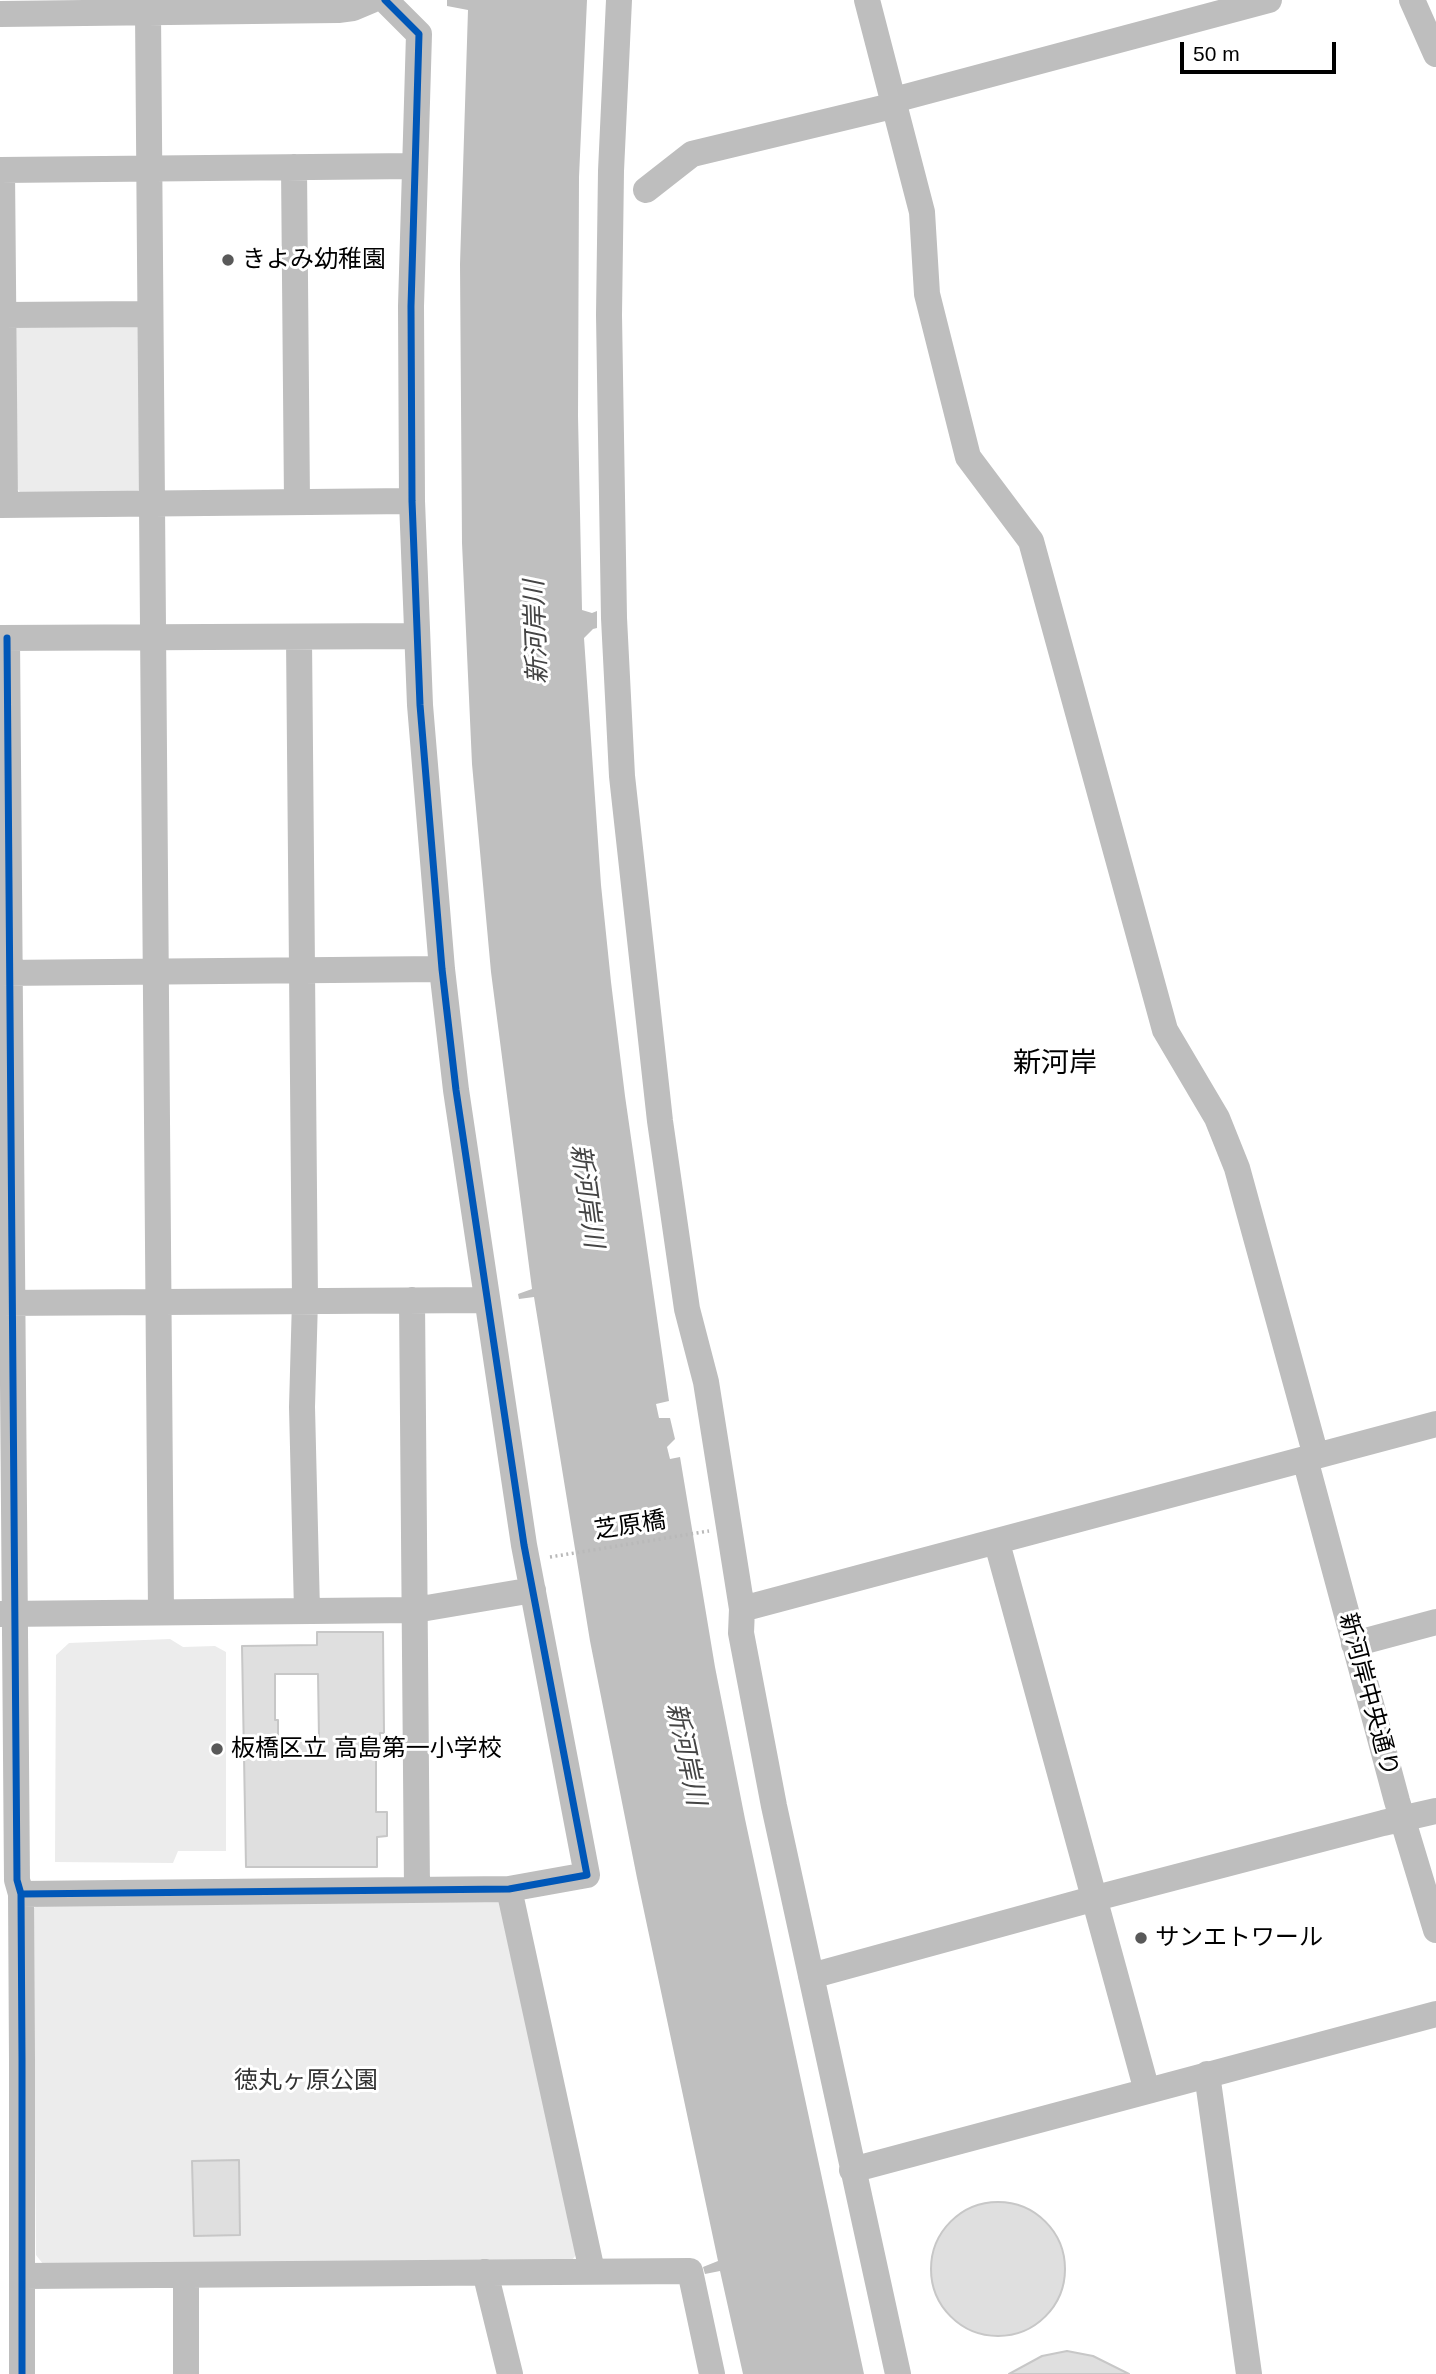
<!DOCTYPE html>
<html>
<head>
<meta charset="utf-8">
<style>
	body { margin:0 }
	#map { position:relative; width:1436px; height:2374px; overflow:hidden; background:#fff; font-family:Arial,sans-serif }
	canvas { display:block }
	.scale { position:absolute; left:1180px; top:42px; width:156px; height:32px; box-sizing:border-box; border:4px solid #000; border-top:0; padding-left:9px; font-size:21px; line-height:24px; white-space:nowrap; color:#000; -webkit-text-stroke:5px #fff; paint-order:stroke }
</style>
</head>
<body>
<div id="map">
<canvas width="1436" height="2374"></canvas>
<div class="scale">50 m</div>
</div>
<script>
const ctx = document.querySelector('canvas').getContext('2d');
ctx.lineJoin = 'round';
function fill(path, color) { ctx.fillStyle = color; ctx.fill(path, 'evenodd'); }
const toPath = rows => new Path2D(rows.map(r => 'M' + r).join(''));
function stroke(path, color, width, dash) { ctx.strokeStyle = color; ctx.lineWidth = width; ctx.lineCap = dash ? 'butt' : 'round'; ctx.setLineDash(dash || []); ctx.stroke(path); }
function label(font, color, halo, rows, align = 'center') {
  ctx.font = font + ' Arial,"Noto Sans JP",sans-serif'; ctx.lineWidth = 6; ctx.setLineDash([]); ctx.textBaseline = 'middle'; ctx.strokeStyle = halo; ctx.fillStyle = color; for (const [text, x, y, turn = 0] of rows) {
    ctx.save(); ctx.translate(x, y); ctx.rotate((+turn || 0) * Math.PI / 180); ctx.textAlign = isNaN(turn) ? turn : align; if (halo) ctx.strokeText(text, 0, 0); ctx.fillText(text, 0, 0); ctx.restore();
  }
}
fill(toPath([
	[22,321,133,321,141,328,142,487,134,495,23,495,14,486,13,329],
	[170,1639,183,1647,215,1646,226,1652,226,1851,178,1851,173,1863,55,1862,56,1655,69,1643],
	[497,1898,503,1904,579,2251,572,2260,43,2264,36,2255,33,1909,40,1902]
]), '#ececec');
fill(toPath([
	[447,0,587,0,579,177,578,416,582,610,592,613,597,611,597,628,593,629,584,638,601,885,611,982,625,1096,669,1401,656,1404,659,1418,670,1418,675,1439,667,1447,670,1459,680,1457,715,1667,745,1819,864,2374,743,2374,720,2271,705,2274,703,2267,718,2261,637,1878,590,1641,534,1297,519,1299,518,1294,532,1289,491,972,472,764,462,543,460,264,468,10,447,6]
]), '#bfbfbf');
const building = toPath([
	[317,1632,383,1632,384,1733,380,1733,380,1747,376,1747,376,1812,387,1812,387,1836,377,1837,377,1867,246,1867,242,1646,317,1645,317,1632],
	[275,1674,318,1674,319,1739,278,1740,278,1720,275,1720,275,1674],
	[239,2160,240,2235,194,2236,192,2161,239,2160],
	'931 2269a67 67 0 1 1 134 0a67 67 0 1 1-134 0Z',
	[1067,2351,1093,2356,1129,2374,1009,2374,1042,2356,1067,2351]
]);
fill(building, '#dfdfdf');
stroke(building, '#c7c7c7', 2);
stroke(toPath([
	[550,1557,709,1531]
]), '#b9b9b9', 3.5, [2, 3.5]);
stroke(toPath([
	[619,0,611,171,609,315,614,618,622,776,660,1121,687,1309,706,1382,742,1609,741,1633,774,1806,898,2374],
	[867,0,922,212,927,294,968,457,1031,541,1165,1030,1217,1118,1237,1168,1316,1456],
	[1412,0,1436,54],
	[148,12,161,1612],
	[0,14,338,10,353,8,372,0],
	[894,100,1269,0],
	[294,167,297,502],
	[0,170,415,166],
	[2,170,5,505],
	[646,190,692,154,896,105],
	[4,315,149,314],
	[0,505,412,501],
	[0,638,417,636],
	[7,638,17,1880,21,1894,22,2060,22,2374],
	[299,638,305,1300,302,1407,307,1611],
	[0,973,442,969],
	[412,1300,417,1889],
	[0,1303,487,1300],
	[1305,1459,1397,1801,1436,1930],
	[997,1543,1147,2091],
	[742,1609,1436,1424],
	[1,1614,415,1610,533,1590],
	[1354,1644,1436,1622],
	[509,1889,592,2271],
	[21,1894,509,1889,587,1875,524,1545,456,1090,442,969,420,705,412,501,411,306,419,34,385,0],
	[811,1976,1096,1898,1383,1823,1436,1811],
	[1207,2074,1249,2374],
	[852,2170,1436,2014],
	[485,2272,510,2374],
	[186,2275,186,2374],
	[24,2276,690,2271,712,2374]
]), '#bebebe', 26);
stroke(toPath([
	[7,638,17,1880,21,1894,22,2060,22,2374],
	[21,1894,509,1889,587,1875,524,1545,456,1090,442,969,420,705,412,501,411,306,419,34,385,0]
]), '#0057b8', 7);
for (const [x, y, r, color] of [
	[228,260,7,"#595959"],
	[217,1749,7,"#595959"],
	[1141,1938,7,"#595959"]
]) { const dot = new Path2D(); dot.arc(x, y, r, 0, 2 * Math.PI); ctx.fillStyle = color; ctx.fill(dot); stroke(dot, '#fff', 2.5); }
label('24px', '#000', '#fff', [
	["きよみ幼稚園",242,260],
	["板橋区立 高島第一小学校",231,1749],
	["サンエトワール",1155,1938]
], 'left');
label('24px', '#000', '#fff', [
	["芝原橋",630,1526,-9],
	["新河岸中央通り",1368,1695,75]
]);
label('24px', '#333', '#fff', [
	["徳丸ヶ原公園",306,2081]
]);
label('italic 26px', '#444', '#fff', [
	["新河岸川",537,632,-92],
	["新河岸川",586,1196,82],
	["新河岸川",685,1754,78]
]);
label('28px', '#000', '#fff', [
	["新河岸",1055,1064]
]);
</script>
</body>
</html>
